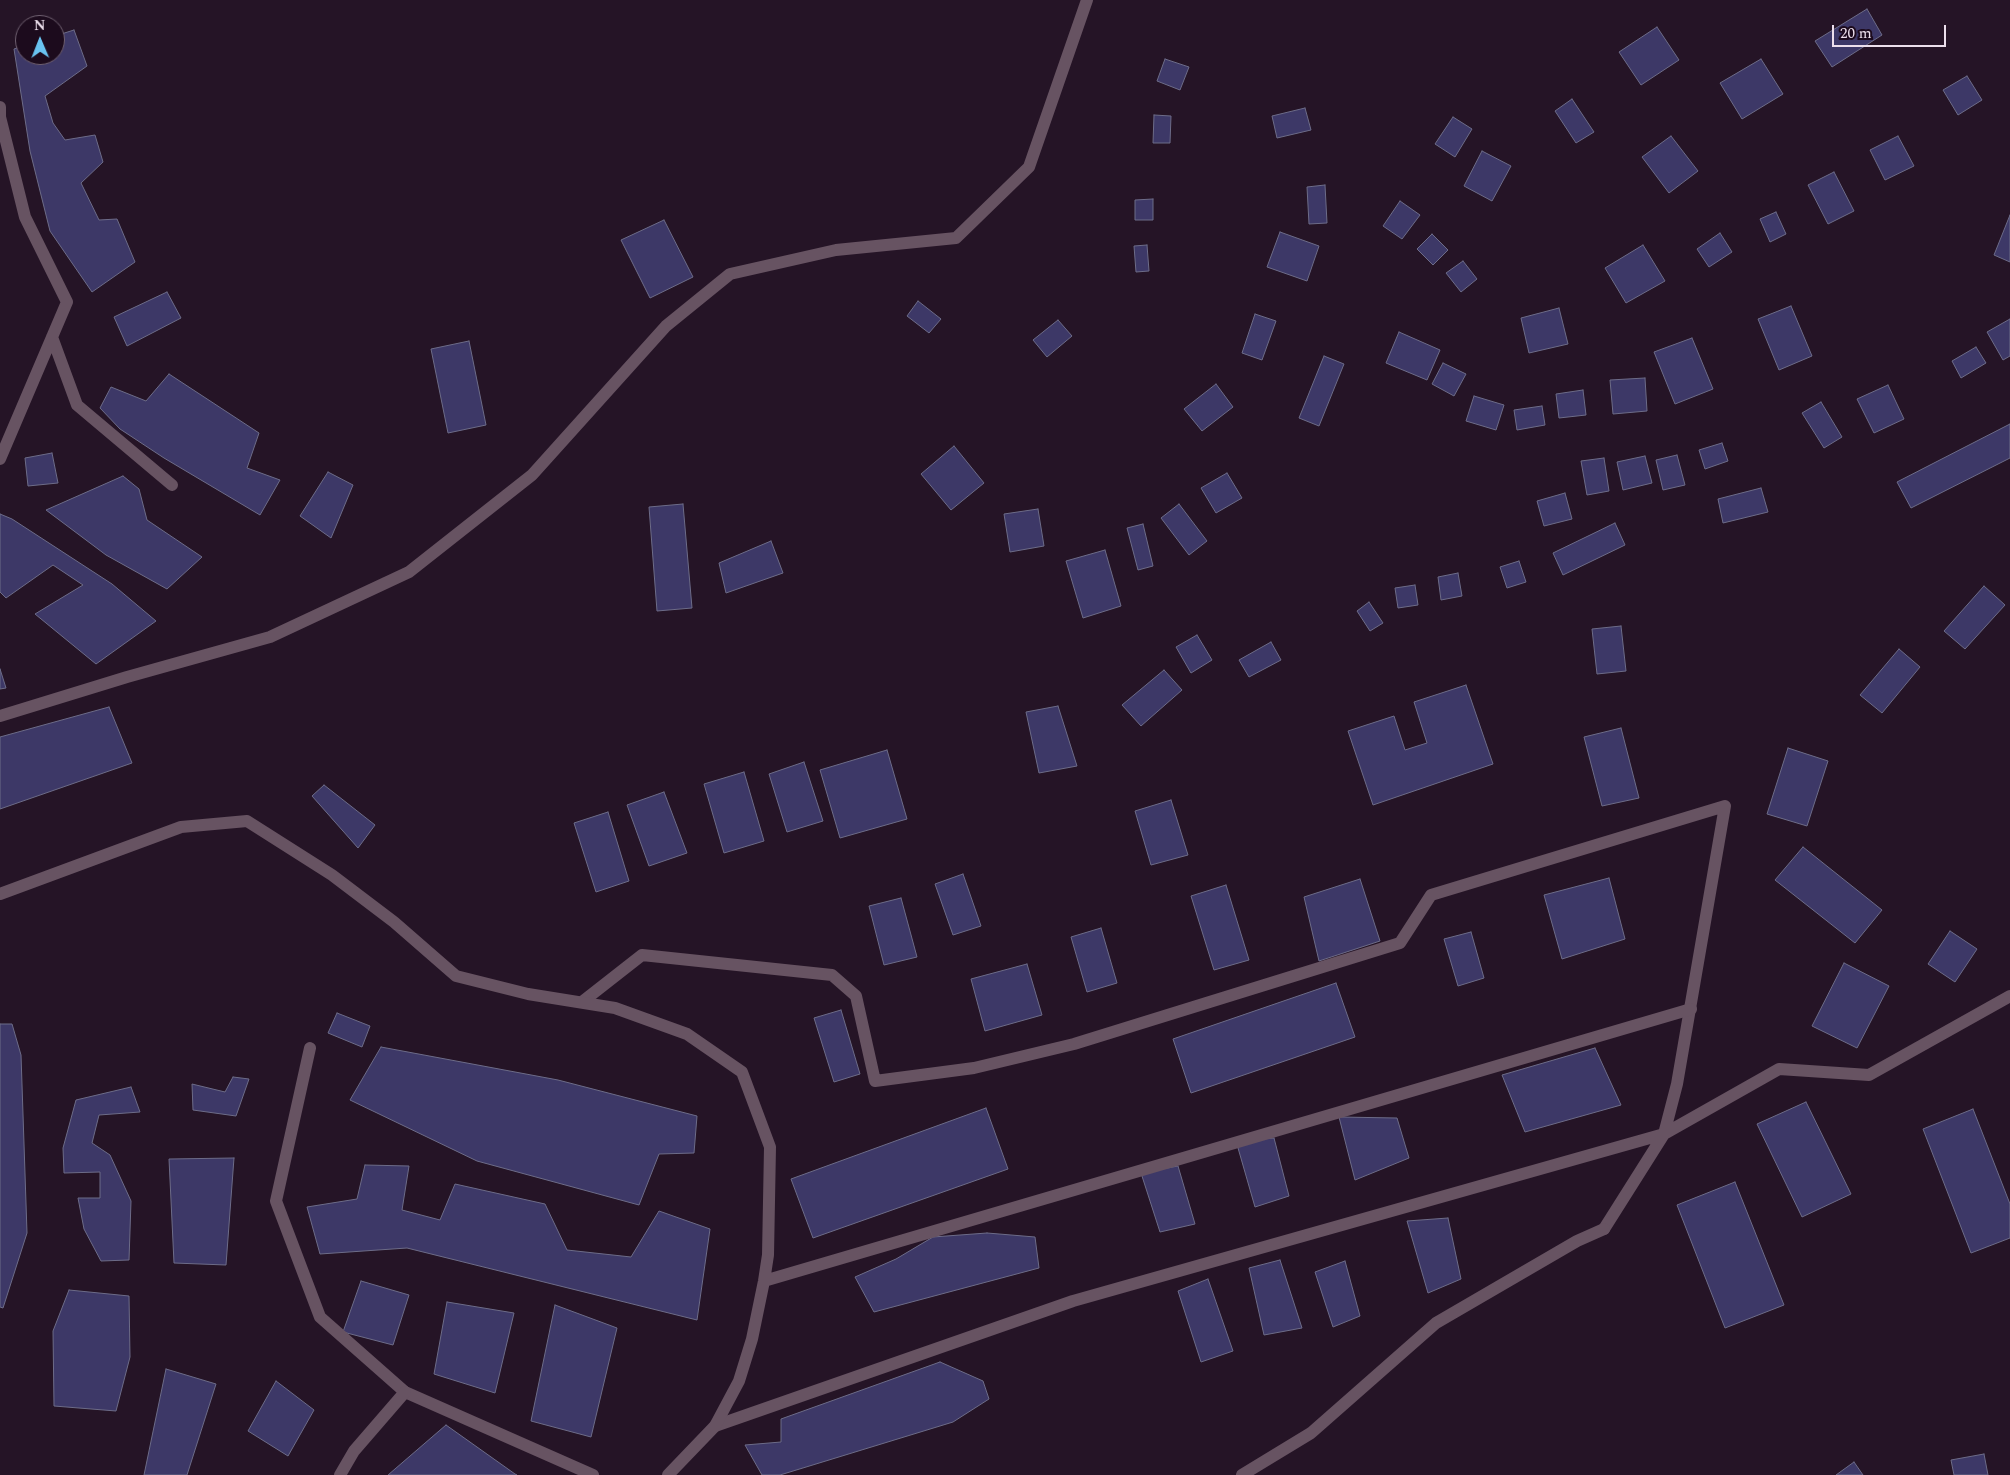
<!DOCTYPE html>
<html>
<head>
<meta charset="utf-8">
<style>
	body { margin:0 }
	#map { position:relative; width:2010px; height:1475px; overflow:hidden; background:#251426; font-family:Spectral,serif }
	canvas { display:block }
	.north { position:absolute; left:15px; top:15px; width:50px; height:50px; box-sizing:border-box; background:#1c0b1d; border:1px solid #6f6070; border-radius:50%; rotate:359deg; font-size:14px; font-weight:700; line-height:20px; text-align:center; color:#ecdfec }
	.north::after { content:''; display:block; margin:auto; width:18px; height:22px; background:#69c3f1; clip-path:polygon(50% 0,100% 100%,50% 72%,0 100%) }
	.scale { position:absolute; left:1832px; top:25px; width:114px; height:22px; box-sizing:border-box; border:2px solid #ecdfec; border-top:0; padding-left:6px; font-size:15px; line-height:18px; white-space:nowrap; color:#ecdfec; -webkit-text-stroke:4px #1c0b1d; paint-order:stroke }
</style>
</head>
<body>
<div id="map">
<canvas width="2010" height="1475"></canvas>
<div class="north">N</div>
<div class="scale">20 m</div>
</div>
<script>
const ctx = document.querySelector('canvas').getContext('2d');
ctx.lineJoin = 'round';
function fill(path, color) { ctx.fillStyle = color; ctx.fill(path, 'evenodd'); }
const toPath = rows => new Path2D(rows.map(r => 'M' + r).join(''));
function stroke(path, color, width, dash) { ctx.strokeStyle = color; ctx.lineWidth = width; ctx.lineCap = dash ? 'butt' : 'round'; ctx.setLineDash(dash || []); ctx.stroke(path); }
const building = toPath([
	[1867,9,1882,35,1832,67,1815,41,1867,9],
	[1657,27,1679,60,1641,85,1619,52,1657,27],
	[74,30,87,66,45,96,53,123,65,140,95,135,103,162,81,183,99,220,117,219,135,262,92,292,50,231,30,151,14,49,25,45,25,55,55,55,55,36,74,30],
	[1165,59,1189,67,1180,90,1157,81,1165,59],
	[1761,59,1783,94,1742,119,1720,83,1761,59],
	[1967,76,1982,100,1958,115,1943,90,1967,76],
	[1572,99,1594,132,1576,143,1555,111,1572,99],
	[1305,108,1311,130,1277,138,1272,116,1305,108],
	[1154,115,1171,116,1170,143,1153,143,1154,115],
	[1453,117,1472,129,1455,157,1435,144,1453,117],
	[1671,136,1698,171,1669,193,1642,157,1671,136],
	[1898,136,1914,166,1885,180,1870,150,1898,136],
	[1482,151,1511,166,1492,201,1464,186,1482,151],
	[1834,172,1854,211,1828,224,1808,185,1834,172],
	[1325,185,1327,223,1309,224,1307,187,1325,185],
	[1153,199,1153,220,1135,220,1135,200,1153,199],
	[1400,201,1420,215,1402,239,1383,226,1400,201],
	[1776,212,1786,234,1770,242,1760,219,1776,212],
	[2010,215,2010,262,1994,255,2010,215],
	[664,220,693,277,650,298,621,240,664,220],
	[1280,232,1319,246,1307,281,1267,267,1280,232],
	[1720,233,1732,252,1709,267,1697,249,1720,233],
	[1432,234,1448,250,1433,265,1417,249,1432,234],
	[1147,245,1149,271,1136,272,1134,246,1147,245],
	[1643,245,1665,281,1626,303,1605,268,1643,245],
	[1463,261,1477,279,1461,292,1446,273,1463,261],
	[167,292,181,318,127,346,114,317,167,292],
	[918,301,941,319,929,333,907,316,918,301],
	[1791,306,1812,356,1779,370,1758,319,1791,306],
	[1559,308,1568,344,1529,353,1521,318,1559,308],
	[1255,314,1276,321,1262,360,1242,353,1255,314],
	[2010,319,2010,356,2003,360,1987,332,2010,319],
	[1058,320,1072,336,1047,357,1033,340,1058,320],
	[1399,332,1440,350,1427,380,1386,363,1399,332],
	[1692,338,1713,389,1675,404,1654,352,1692,338],
	[469,341,486,425,448,433,431,349,469,341],
	[1976,347,1986,363,1961,378,1952,361,1976,347],
	[1324,356,1344,364,1319,426,1299,418,1324,356],
	[1443,363,1466,374,1454,396,1432,384,1443,363],
	[169,374,259,433,247,468,280,480,260,515,164,458,120,429,100,408,111,387,146,401,169,374],
	[1645,378,1647,411,1613,414,1610,380,1645,378],
	[1216,384,1233,407,1202,431,1184,409,1216,384],
	[1888,385,1904,419,1874,433,1857,399,1888,385],
	[1583,390,1586,415,1559,418,1556,394,1583,390],
	[1474,396,1504,405,1496,430,1466,421,1474,396],
	[1821,402,1842,437,1824,448,1802,413,1821,402],
	[1542,406,1545,425,1517,430,1514,410,1542,406],
	[2010,424,2010,458,1911,508,1897,482,2010,424],
	[1722,443,1728,461,1705,469,1699,450,1722,443],
	[954,446,984,483,951,510,921,474,954,446],
	[52,453,58,483,28,486,25,458,52,453],
	[1677,455,1685,485,1663,490,1656,460,1677,455],
	[1645,456,1652,483,1623,490,1617,462,1645,456],
	[1604,458,1609,491,1587,495,1581,461,1604,458],
	[328,472,353,485,331,538,300,516,328,472],
	[1227,473,1242,498,1216,513,1201,488,1227,473],
	[123,476,139,489,147,520,202,557,167,589,106,555,46,510,123,476],
	[1761,488,1768,512,1723,523,1718,499,1761,488],
	[1565,493,1572,519,1544,526,1537,501,1565,493],
	[683,504,692,608,657,611,649,507,683,504],
	[1179,504,1207,541,1189,555,1161,518,1179,504],
	[1038,509,1044,546,1010,552,1004,514,1038,509],
	[0,514,12,519,112,584,156,621,96,664,35,614,83,585,53,565,6,598,0,592,0,514],
	[1615,523,1625,545,1563,575,1553,553,1615,523],
	[1143,524,1153,566,1138,570,1127,528,1143,524],
	[771,541,783,573,726,593,719,563,771,541],
	[1105,550,1121,606,1083,618,1066,561,1105,550],
	[1519,561,1526,582,1507,588,1500,567,1519,561],
	[1458,573,1462,596,1441,600,1438,577,1458,573],
	[1415,585,1418,605,1398,608,1395,588,1415,585],
	[1984,586,2005,605,1965,649,1944,631,1984,586],
	[1369,602,1383,623,1370,631,1357,611,1369,602],
	[1621,626,1626,671,1597,674,1592,629,1621,626],
	[1197,635,1212,660,1191,673,1176,647,1197,635],
	[1271,642,1281,660,1249,677,1239,660,1271,642],
	[1899,649,1920,667,1882,713,1860,695,1899,649],
	[0,669,6,688,0,689,0,669],
	[1164,670,1182,690,1141,726,1122,705,1164,670],
	[1466,685,1493,764,1373,805,1348,731,1394,716,1405,750,1427,743,1414,702,1466,685],
	[1058,706,1077,766,1039,773,1026,712,1058,706],
	[109,707,132,763,0,809,0,737,109,707],
	[1621,728,1639,798,1602,806,1584,737,1621,728],
	[1788,748,1828,761,1807,826,1767,814,1788,748],
	[887,750,907,819,840,838,820,770,887,750],
	[804,762,823,821,787,832,769,774,804,762],
	[744,772,764,841,724,853,704,784,744,772],
	[324,785,375,825,358,848,312,796,324,785],
	[664,792,687,853,649,866,627,805,664,792],
	[1171,800,1188,855,1151,865,1135,811,1171,800],
	[608,812,629,881,596,892,574,823,608,812],
	[1803,847,1882,910,1855,943,1775,880,1803,847],
	[963,874,981,926,953,935,935,884,963,874],
	[1609,878,1625,939,1562,959,1544,895,1609,878],
	[1360,879,1380,941,1319,961,1304,897,1360,879],
	[1226,885,1249,960,1214,970,1191,896,1226,885],
	[901,898,917,957,884,965,869,906,901,898],
	[1101,928,1117,983,1087,992,1071,937,1101,928],
	[1950,931,1977,949,1955,982,1928,964,1950,931],
	[1471,932,1484,978,1458,986,1444,939,1471,932],
	[1844,963,1889,986,1857,1048,1812,1026,1844,963],
	[1027,964,1042,1015,985,1031,971,979,1027,964],
	[1336,983,1355,1037,1191,1093,1173,1039,1336,983],
	[841,1010,860,1074,834,1082,814,1018,841,1010],
	[337,1013,370,1026,362,1047,328,1033,337,1013],
	[0,1024,12,1024,21,1055,27,1233,3,1308,0,1307,0,1024],
	[381,1047,558,1080,697,1116,694,1153,659,1154,639,1205,477,1161,350,1100,381,1047],
	[1595,1048,1621,1105,1525,1132,1502,1075,1595,1048],
	[233,1077,249,1079,236,1116,193,1110,192,1084,225,1092,233,1077],
	[131,1087,140,1112,99,1115,92,1143,110,1155,131,1201,129,1260,101,1261,84,1229,78,1198,100,1198,100,1172,64,1173,63,1148,76,1100,131,1087],
	[1806,1102,1851,1194,1802,1217,1757,1124,1806,1102],
	[986,1108,1008,1169,813,1238,791,1179,986,1108],
	[1973,1109,2010,1204,2010,1238,1971,1253,1923,1129,1973,1109],
	[1339,1117,1397,1118,1409,1158,1355,1180,1339,1117],
	[1274,1138,1289,1196,1255,1207,1236,1141,1274,1138],
	[234,1158,226,1265,174,1263,169,1159,234,1158],
	[365,1165,409,1166,402,1210,440,1220,455,1184,545,1204,567,1250,631,1257,659,1211,710,1229,697,1320,407,1248,320,1254,307,1207,357,1199,365,1165],
	[1178,1166,1195,1224,1160,1232,1141,1173,1178,1166],
	[1735,1182,1784,1305,1725,1328,1677,1205,1735,1182],
	[1448,1218,1461,1279,1428,1293,1407,1221,1448,1218],
	[987,1233,1035,1237,1039,1268,874,1312,855,1277,896,1259,933,1237,987,1233],
	[1280,1260,1302,1328,1264,1335,1249,1268,1280,1260],
	[1345,1261,1360,1316,1333,1327,1315,1272,1345,1261],
	[1208,1279,1233,1351,1201,1362,1178,1291,1208,1279],
	[361,1281,409,1295,393,1345,343,1332,361,1281],
	[69,1290,129,1296,130,1357,116,1411,54,1406,53,1331,69,1290],
	[447,1302,514,1313,495,1393,434,1374,447,1302],
	[555,1305,617,1328,591,1437,531,1421,555,1305],
	[940,1362,983,1381,989,1399,953,1422,780,1475,762,1475,745,1445,781,1442,781,1419,940,1362],
	[166,1369,216,1384,187,1475,144,1475,166,1369],
	[276,1381,314,1410,288,1456,248,1431,276,1381],
	[446,1425,515,1474,517,1475,388,1475,446,1425],
	[1984,1454,1988,1475,1954,1475,1951,1460,1984,1454],
	[1854,1462,1863,1475,1836,1475,1854,1462]
]);
fill(building, '#3d3867');
stroke(building, '#6d6c88', 1);
stroke(toPath([
	[582,1002,642,955,832,975,856,996,875,1081,974,1068,1074,1044,1400,943,1431,895,1725,806,1677,1084,1664,1134,1779,1069,1869,1075,2010,996],
	[310,1048,276,1201,320,1317,405,1392,593,1475],
	[715,1426,1073,1301,1664,1134,1604,1229]
]), '#675362', 12);
stroke(toPath([
	[0,107,0,117,25,217,67,302,0,459],
	[52,337,77,405,172,485],
	[0,716,127,677,270,637,409,572,532,475,666,326,730,274,836,250,956,238,1029,167,1087,0],
	[0,894,181,827,247,821,332,875,394,922,456,976,528,994,615,1008,687,1034,742,1072,770,1147,768,1255,764,1281,752,1339,739,1381,715,1426,668,1475],
	[764,1281,1691,1009],
	[340,1475,354,1451,405,1392],
	[1242,1475,1311,1433,1436,1323,1577,1241,1604,1229]
]), '#675362', 12);
</script>
</body>
</html>
